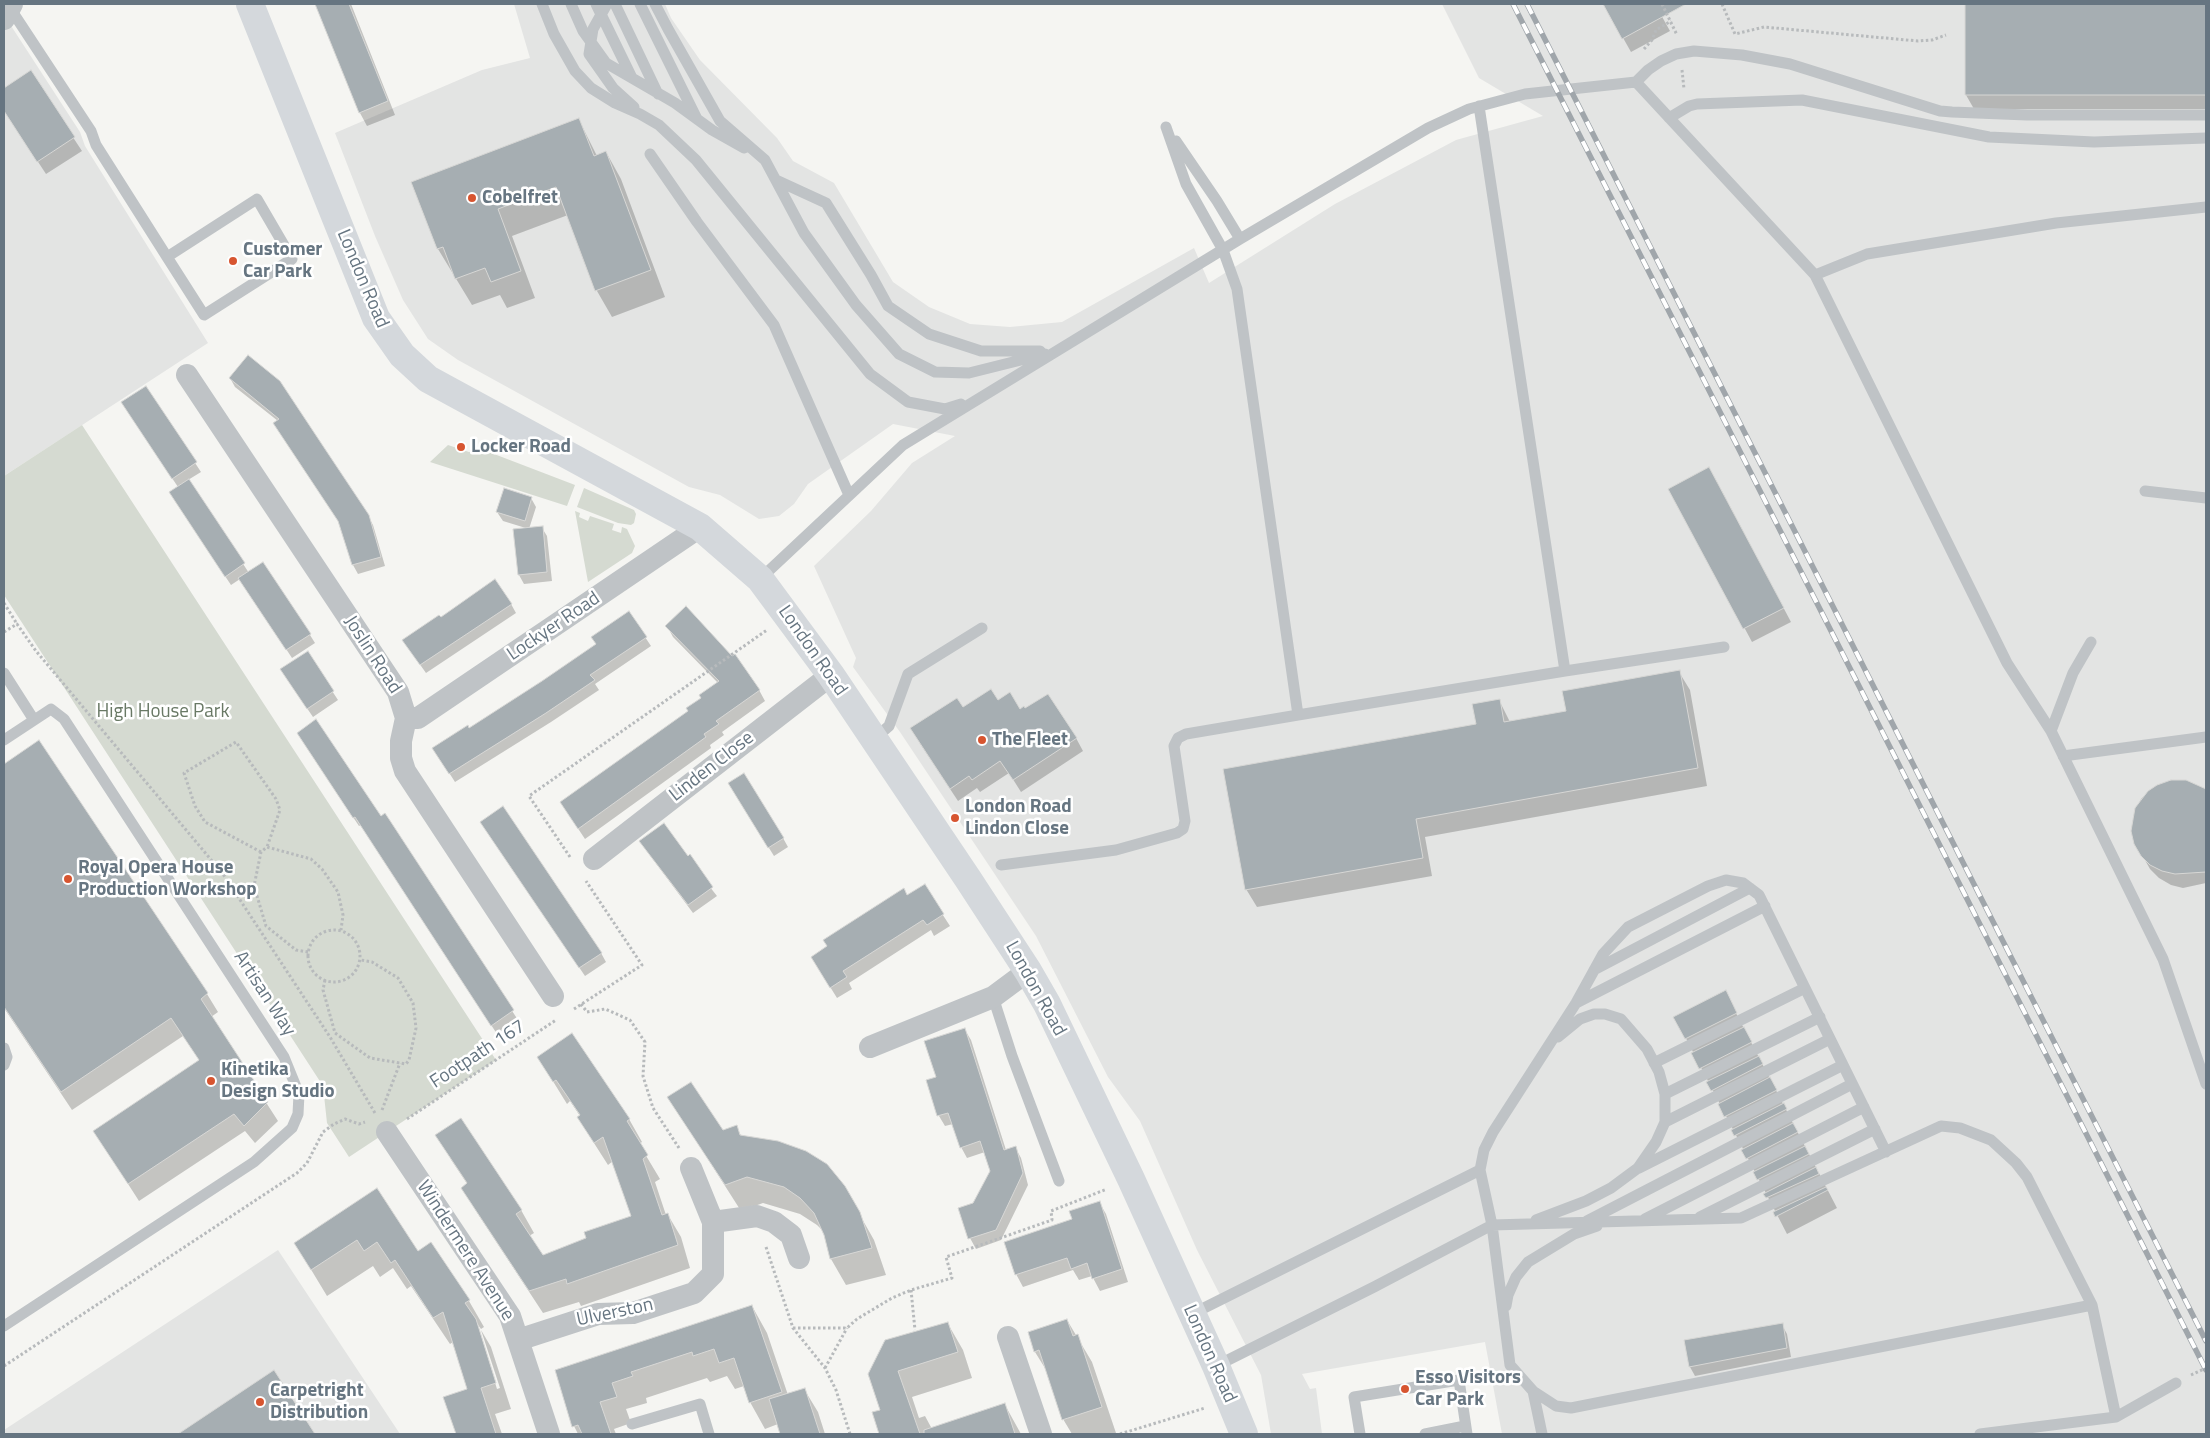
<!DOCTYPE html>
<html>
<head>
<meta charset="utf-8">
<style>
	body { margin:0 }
	#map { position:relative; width:2210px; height:1438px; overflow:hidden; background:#f5f5f2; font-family:"Titillium Web",sans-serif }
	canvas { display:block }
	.frame { position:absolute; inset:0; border:5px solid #667581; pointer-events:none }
</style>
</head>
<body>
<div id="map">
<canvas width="2210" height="1438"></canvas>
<div class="frame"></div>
</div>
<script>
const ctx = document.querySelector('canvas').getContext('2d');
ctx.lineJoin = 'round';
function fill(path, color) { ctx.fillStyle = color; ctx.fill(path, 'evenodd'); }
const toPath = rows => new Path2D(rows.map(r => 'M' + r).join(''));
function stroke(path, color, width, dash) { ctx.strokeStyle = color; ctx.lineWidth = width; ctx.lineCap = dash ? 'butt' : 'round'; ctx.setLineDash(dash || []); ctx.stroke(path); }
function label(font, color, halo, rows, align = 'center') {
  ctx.font = font + ' "Titillium Web",sans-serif'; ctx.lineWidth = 5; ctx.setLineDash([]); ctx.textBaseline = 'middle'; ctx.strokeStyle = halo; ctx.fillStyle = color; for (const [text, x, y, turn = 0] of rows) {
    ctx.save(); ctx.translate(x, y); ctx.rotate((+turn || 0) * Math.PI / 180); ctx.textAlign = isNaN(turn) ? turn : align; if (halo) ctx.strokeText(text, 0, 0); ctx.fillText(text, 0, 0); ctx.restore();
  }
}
fill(toPath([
	[514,4,665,4,671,18,700,60,777,138,793,161,834,183,893,282,929,307,970,324,1010,327,1062,322,1194,248,1209,283,1335,204,1456,140,1543,116,1479,78,1442,4,2206,4,2206,1434,1502,1434,1485,1342,1302,1374,1310,1389,1316,1388,1322,1434,1271,1434,1261,1375,1197,1250,1140,1121,1108,1077,1036,936,900,732,853,667,856,658,814,566,871,511,912,463,955,436,893,424,808,484,794,504,779,516,759,519,720,495,689,487,458,360,428,339,403,300,375,236,335,133,482,70,530,58],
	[4,15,80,132,85,146,208,343,4,476],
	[278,1250,400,1434,4,1434,4,1430]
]), '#e3e4e3');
fill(toPath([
	[82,425,496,1060,349,1157,327,1123,323,1086,4,595,4,476],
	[448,445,469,452,481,449,575,485,567,506,430,462],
	[584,488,634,510,636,514,634,523,631,525,618,523,577,507],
	[575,511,580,513,579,517,588,521,590,516,614,524,612,530,621,533,622,527,627,529,635,546,632,553,588,582]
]), '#d5dad1');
fill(toPath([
	[317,4,351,4,395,115,367,126,360,113],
	[1604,4,1655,4,1670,31,1631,52],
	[1967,4,2206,4,2206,109,1974,109,1966,95],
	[30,72,82,151,46,174,4,110,4,89],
	[579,120,597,156,606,152,621,179,665,297,612,317,597,291,568,215,512,236,535,298,507,308,500,295,472,305,438,249,413,183],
	[248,357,368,516,373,525,385,566,358,574,353,565,340,523,278,421,235,387,230,378],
	[145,387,201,472,188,480,249,573,310,635,315,643,292,658,240,579,231,585,175,501,178,487,128,412],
	[1717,482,1791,622,1752,642,1670,489],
	[531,498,536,507,529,529,542,528,547,536,552,581,524,584,519,575,514,530,529,529,503,521,497,512],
	[511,604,516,613,426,673,409,649,441,619],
	[667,626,759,690,765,701,722,732,724,735,710,745,711,748,585,839,561,803,690,711,718,683,673,637],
	[645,637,651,646,595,684,599,690,551,722,455,782,439,757,469,730],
	[307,653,338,700,313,717,287,679],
	[1679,672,1690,690,1707,786,1425,837,1432,876,1257,907,1246,889,1477,725,1499,700,1510,722,1567,712],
	[998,702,1020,710,1076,738,1083,751,1021,792,1009,773,980,792,977,788,958,801,919,742,963,709],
	[39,742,207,994,218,1012,211,1017,278,1121,255,1143,245,1131,139,1201,94,1131,200,1061,183,1036,72,1110,4,1008,4,766],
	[303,742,380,818,384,815,518,1020,497,1034,361,825,359,826],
	[2185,781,2199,786,2206,791,2206,883,2183,888,2171,885,2159,878,2150,869,2136,844,2133,831,2133,818,2141,799,2149,792],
	[734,792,783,838,788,847,774,856],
	[487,831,601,953,606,962,585,976],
	[646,850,687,858,717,896,693,913],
	[924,886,950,926,934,936,931,930,849,983,852,989,837,998,819,969,907,897],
	[1725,992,1837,1208,1787,1234,1675,1017],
	[965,1030,971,1040,1006,1150,1015,1147,1021,1158,1028,1185,1001,1240,976,1249,970,1238,974,1204,991,1171,985,1152,967,1158,961,1147,953,1124,945,1126,939,1116,928,1081,937,1078],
	[538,1057,629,1119,642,1142,639,1144,660,1179,655,1182,666,1215,668,1215,681,1237,690,1268,581,1306,579,1302,543,1313,476,1211,463,1188,468,1185,450,1158,521,1210,534,1233,529,1236,542,1256,588,1238,633,1216,613,1161,608,1165,578,1118,580,1116,570,1101,567,1104],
	[669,1098,722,1131,736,1127,742,1137,844,1187,874,1240,886,1275,846,1285,831,1259,825,1233,817,1225,800,1214,763,1203,741,1211],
	[376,1190,418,1252,469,1301,484,1327,481,1329,476,1322,497,1389,500,1388,481,1330,491,1347,511,1409,495,1414,502,1434,457,1434,445,1397,469,1390,453,1342,450,1344,411,1286,407,1289,393,1268,380,1277,373,1266,327,1296,295,1243],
	[1099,1202,1106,1214,1128,1282,1100,1291,1092,1276,1079,1280,1073,1270,1023,1287,1016,1274],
	[752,1306,767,1333,788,1395,804,1389,818,1412,825,1434,781,1434,778,1424,765,1429,750,1402,744,1386,735,1389,727,1376,710,1382,707,1378,646,1398,647,1403,626,1409,631,1423,614,1429,616,1434,578,1434,574,1426,557,1370],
	[1067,1320,1092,1362,1116,1433,1072,1434,1063,1419,1048,1373,1035,1352,1029,1333],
	[948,1324,963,1350,972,1378,912,1397,919,1418,925,1416,932,1429,1005,1405,1021,1434,881,1434,874,1413,882,1411,869,1374],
	[1782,1325,1787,1334,1791,1357,1695,1376,1690,1367],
	[273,1372,313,1434,180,1434]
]), '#0003');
const building = toPath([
	[315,4,349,4,388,101,359,113,315,4],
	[1603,4,1686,4,1622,39,1603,4],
	[1965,4,2206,4,2206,95,1965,95,1965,4],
	[31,70,75,137,37,162,4,111,4,88,31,70],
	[579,118,594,156,606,151,651,270,595,291,556,187,498,209,521,271,491,282,485,268,455,279,443,247,437,249,411,182,579,118],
	[248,355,280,381,327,452,369,515,381,557,352,565,338,521,273,423,279,419,229,378,248,355],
	[146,386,197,462,172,479,121,402,146,386],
	[1709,467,1784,608,1743,629,1668,489,1709,467],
	[189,479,245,563,225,577,169,492,189,479],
	[504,488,532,497,525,521,496,512,504,488],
	[543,526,547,572,518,575,513,529,543,526],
	[263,562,311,634,286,650,238,578,263,562],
	[495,579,512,604,420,665,402,640,439,615,441,617,495,579],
	[686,606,732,656,735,654,760,690,716,721,719,724,704,734,706,737,578,829,560,802,688,711,686,708,701,698,699,695,719,681,665,626,686,606],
	[629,611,647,637,590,675,595,680,546,713,449,774,432,748,468,725,469,728,542,681,596,644,591,637,629,611],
	[308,651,334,691,307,709,280,669,308,651],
	[1680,670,1698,768,1416,819,1423,858,1245,890,1223,769,1476,724,1472,704,1500,699,1504,722,1566,711,1562,691,1680,670],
	[991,689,998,700,1010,692,1020,709,1024,706,1025,708,1048,694,1077,738,1013,780,1000,761,972,780,969,776,950,789,910,728,957,698,963,707,991,689],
	[316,719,381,816,385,813,514,1010,491,1026,355,817,353,818,297,733,316,719],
	[39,740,208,993,201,999,268,1102,244,1126,234,1114,128,1184,93,1131,199,1060,171,1018,61,1092,4,1007,4,764,39,740],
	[744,773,784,838,768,848,728,783,744,773],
	[2171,780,2186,780,2206,789,2206,872,2175,874,2162,871,2150,865,2141,856,2134,844,2131,831,2135,808,2148,791,2157,785,2171,780],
	[503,806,602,953,579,968,480,822,503,806],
	[664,823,688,856,690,854,713,887,688,905,639,841,664,823],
	[925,884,944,914,927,925,923,920,843,971,847,977,830,988,811,957,827,946,823,940,904,888,907,895,925,884],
	[1726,990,1737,1013,1685,1039,1673,1017,1726,990],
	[1744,1027,1752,1042,1699,1069,1691,1053,1744,1027],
	[965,1028,1004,1150,1016,1146,1023,1173,996,1230,968,1239,958,1208,973,1203,990,1171,980,1141,960,1148,948,1113,937,1116,926,1080,936,1077,924,1041,965,1028],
	[572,1033,630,1119,627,1121,648,1155,643,1159,662,1215,668,1213,678,1245,567,1284,566,1279,529,1291,461,1188,467,1183,435,1135,461,1118,522,1210,516,1214,543,1255,586,1238,584,1232,631,1216,603,1137,594,1143,577,1117,580,1115,556,1080,553,1082,537,1057,572,1033],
	[1759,1056,1763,1064,1711,1091,1706,1082,1759,1056],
	[1770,1077,1777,1090,1724,1117,1718,1104,1770,1077],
	[691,1082,723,1130,737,1125,740,1135,778,1141,806,1151,827,1164,845,1186,860,1212,872,1248,830,1259,824,1235,814,1213,800,1198,784,1187,747,1177,725,1185,667,1097,691,1082],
	[1784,1103,1787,1109,1734,1136,1731,1130,1784,1103],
	[1793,1123,1798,1132,1746,1159,1741,1150,1793,1123],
	[1805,1146,1809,1154,1757,1180,1753,1172,1805,1146],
	[1816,1167,1819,1174,1766,1198,1763,1194,1816,1167],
	[1826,1187,1828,1190,1775,1217,1773,1212,1826,1187],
	[377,1188,418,1251,431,1242,470,1300,465,1303,476,1319,496,1383,481,1388,496,1434,456,1434,443,1397,467,1389,443,1312,433,1318,395,1260,391,1263,377,1242,364,1251,357,1240,311,1270,294,1243,377,1188],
	[1100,1201,1122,1269,1092,1279,1087,1263,1071,1269,1067,1258,1015,1275,1004,1242,1072,1219,1069,1211,1100,1201],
	[752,1305,782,1392,749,1403,734,1358,719,1363,714,1349,693,1356,692,1352,631,1372,633,1376,612,1383,617,1397,600,1402,611,1434,582,1434,578,1425,572,1427,555,1370,752,1305],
	[1067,1319,1073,1336,1078,1334,1102,1407,1062,1420,1039,1350,1034,1352,1028,1332,1067,1319],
	[948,1322,958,1352,898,1371,920,1434,879,1434,872,1412,880,1410,868,1374,885,1340,948,1322],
	[1783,1323,1787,1348,1689,1367,1684,1340,1783,1323],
	[274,1370,315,1434,178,1434,274,1370],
	[805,1388,820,1434,780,1434,769,1399,805,1388],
	[1005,1403,1015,1434,924,1434,924,1430,1005,1403]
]);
fill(building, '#a6aeb2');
stroke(building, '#d7d7d5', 1);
stroke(toPath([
	[1662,4,1677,35],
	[1722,4,1735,34,1764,27,1918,41,1932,40,1946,35],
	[1644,49,1652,40,1656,30,1671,21],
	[1682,70,1684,89],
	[4,603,17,624],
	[4,632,17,624,36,651,223,874,330,1037,375,1113],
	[261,852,205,822,195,806,184,773,236,742,276,799,280,810,267,847],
	[570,857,529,796,767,630],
	'308 956a26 26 0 1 1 52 0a26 26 0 1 1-52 0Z',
	[308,952,296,950,266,926,254,886,261,852,267,847,311,859,322,869,338,892,343,915,341,930],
	[325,980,323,990,335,1033,370,1058,406,1064,409,1060,416,1028,413,1003,398,978,372,962,361,960],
	[581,1004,587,1012,605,1009,630,1020,645,1042,643,1076,653,1108,679,1148],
	[574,1009,642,965,586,881],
	[382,1110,400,1063],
	[407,1119,556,1020],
	[766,1247,793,1328,825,1368,836,1390,850,1434],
	[911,1290,915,1330],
	[793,1328,847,1328,857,1319,892,1298,911,1290,952,1278,946,1257,1052,1220,1051,1211,1107,1189],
	[4,1366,297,1173,307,1163,323,1132,334,1124,345,1119,359,1124,365,1122],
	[825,1368,847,1328],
	[2191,1375,2206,1368],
	[1120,1434,1205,1408]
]), '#b7babc', 3, [2.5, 2.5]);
stroke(toPath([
	[542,4,554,34,575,71,591,88,615,103,640,114,659,125,696,160,870,374,908,402,945,409,961,404],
	[571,4,583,31,606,63,675,103,712,130,744,148],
	[596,4,632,78],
	[607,4,593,29,589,54,613,88,634,107],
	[615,4,658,94],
	[640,4,696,117],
	[655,4,668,29,720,121,765,160,804,233,856,305,899,354,935,372,969,373,1045,354],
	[10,8,91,131,96,145,167,257,204,315,292,259,257,199,167,257],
	[1636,82,1648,70,1661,61,1676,54,1694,51,1742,55,1790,64,1940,111,1952,112,2027,115,2206,115],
	[1669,118,1689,106,1697,104,1802,100,1989,137,2094,142,2206,138],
	[1166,127,1186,184,1223,250,1237,289,1298,715,1565,671,1479,106],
	[1176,141,1217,201,1240,239],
	[650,154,697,222,774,325,849,495],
	[776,180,826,203,871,275,888,306,929,334,981,351,1040,351],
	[1815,275,2007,663,2051,731],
	[2145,491,2206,498],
	[760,579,903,445,1240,239,1428,128,1469,109,1525,94,1636,82,1815,275,1867,254,2056,223,2206,207],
	[2091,642,2073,673,2051,731,2163,959,2206,1084],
	[1565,671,1724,647],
	[4,673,34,720],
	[874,739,889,726,908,674,982,628],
	[4,740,51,709,64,719,284,1057,299,1094,298,1114,292,1128,254,1162,4,1326],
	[2063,756,2206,737],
	[1001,865,1116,850,1177,833,1183,829,1185,821,1174,746,1178,738,1186,734,1298,715],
	[1594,970,1750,888],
	[993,997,1012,1056,1059,1181],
	[1576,1003,1765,906],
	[4,1048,7,1057,4,1065],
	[1654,1063,1805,988],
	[1665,1094,1820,1017],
	[1665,1122,1830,1039],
	[1639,1168,1843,1065],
	[1700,1217,1875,1129],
	[1645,1219,1864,1107],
	[1536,1220,1586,1201,1611,1188,1638,1168,1656,1142,1665,1122,1665,1094,1659,1072,1647,1049,1621,1019,1605,1014,1594,1014,1580,1019,1558,1037],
	[1587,1221,1852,1084],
	[1506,1306,1508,1295,1516,1277,1528,1262,1574,1234,1597,1226],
	[1192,1314,1480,1170],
	[1216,1366,1374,1287,1492,1225,1741,1218,1941,1126,1960,1128,1991,1140,2016,1163,2027,1177,2092,1305],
	[1533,1391,1556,1406,1571,1408,2092,1305,2116,1417],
	[632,1424,700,1404,709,1434],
	[1360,1434,1354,1397,1459,1380,1467,1434],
	[1425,1434,1465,1426],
	[1542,1434,1533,1391,1510,1365,1492,1225,1480,1170,1484,1150,1493,1132,1576,1003,1603,954,1628,927,1708,886,1726,880,1743,883,1759,895,1886,1152],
	[1980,1434,2116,1417,2176,1383]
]), '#bfc3c6', 11);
stroke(toPath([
	[4,19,12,4],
	[187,375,398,692,406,718,401,741,401,758,405,771,553,996],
	[406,718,418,718,700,527],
	[594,859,831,675],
	[870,1047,993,997,1028,971],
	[387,1132,510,1316,549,1434],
	[713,1222,757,1216,774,1222,791,1235,799,1258],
	[1008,1337,1041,1434],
	[518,1340,598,1314,633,1313,694,1293,713,1274,713,1222,691,1168]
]), '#bfc3c6', 22);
stroke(toPath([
	[250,4,376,318,402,355,428,379,700,527,760,579,831,675,968,879,1028,971,1047,1004,1131,1179,1216,1366,1244,1434]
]), '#d4d8dc', 28);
const rail = toPath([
	[1513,4,2206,1370],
	[1527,4,2206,1341]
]);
stroke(rail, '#a0a6ab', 5.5);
stroke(rail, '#fff', 4, [11]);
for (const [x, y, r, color] of [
	[472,198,5,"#d75530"],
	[233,261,5,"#d75530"],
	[461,447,5,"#d75530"],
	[982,740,5,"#d75530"],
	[955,818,5,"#d75530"],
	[68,879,5,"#d75530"],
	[211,1081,5,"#d75530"],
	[1405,1389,5,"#d75530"],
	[260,1402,5,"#d75530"]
]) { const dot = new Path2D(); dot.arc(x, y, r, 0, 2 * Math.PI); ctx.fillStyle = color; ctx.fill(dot); stroke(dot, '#fff', 2); }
label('bold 19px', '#667581', '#fff', [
	["Cobelfret",482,198],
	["Customer",243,250],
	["Car Park",243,272],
	["Locker Road",471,447],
	["The Fleet",992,740],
	["London Road",965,807],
	["Lindon Close",965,829],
	["Royal Opera House",78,868],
	["Production Workshop",78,890],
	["Kinetika",221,1070],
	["Design Studio",221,1092],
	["Esso Visitors",1415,1378],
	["Car Park",1415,1400],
	["Carpetright",270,1391],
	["Distribution",270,1413]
], 'left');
label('19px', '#667581', '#fff', [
	["London Road",362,279,67],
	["Lockyer Road",554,627,-34],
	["London Road",812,651,55],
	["Joslin Road",372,655,57],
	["Linden Close",712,767,-38],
	["London Road",1035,989,61],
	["Artisan Way",264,994,57],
	["Footpath 167",478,1055,-33],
	["Windermere Avenue",465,1251,57],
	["Ulverston",615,1313,-12],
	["London Road",1209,1354,66]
]);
label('19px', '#697965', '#fff', [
	["High House Park",163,712]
]);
</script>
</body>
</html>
